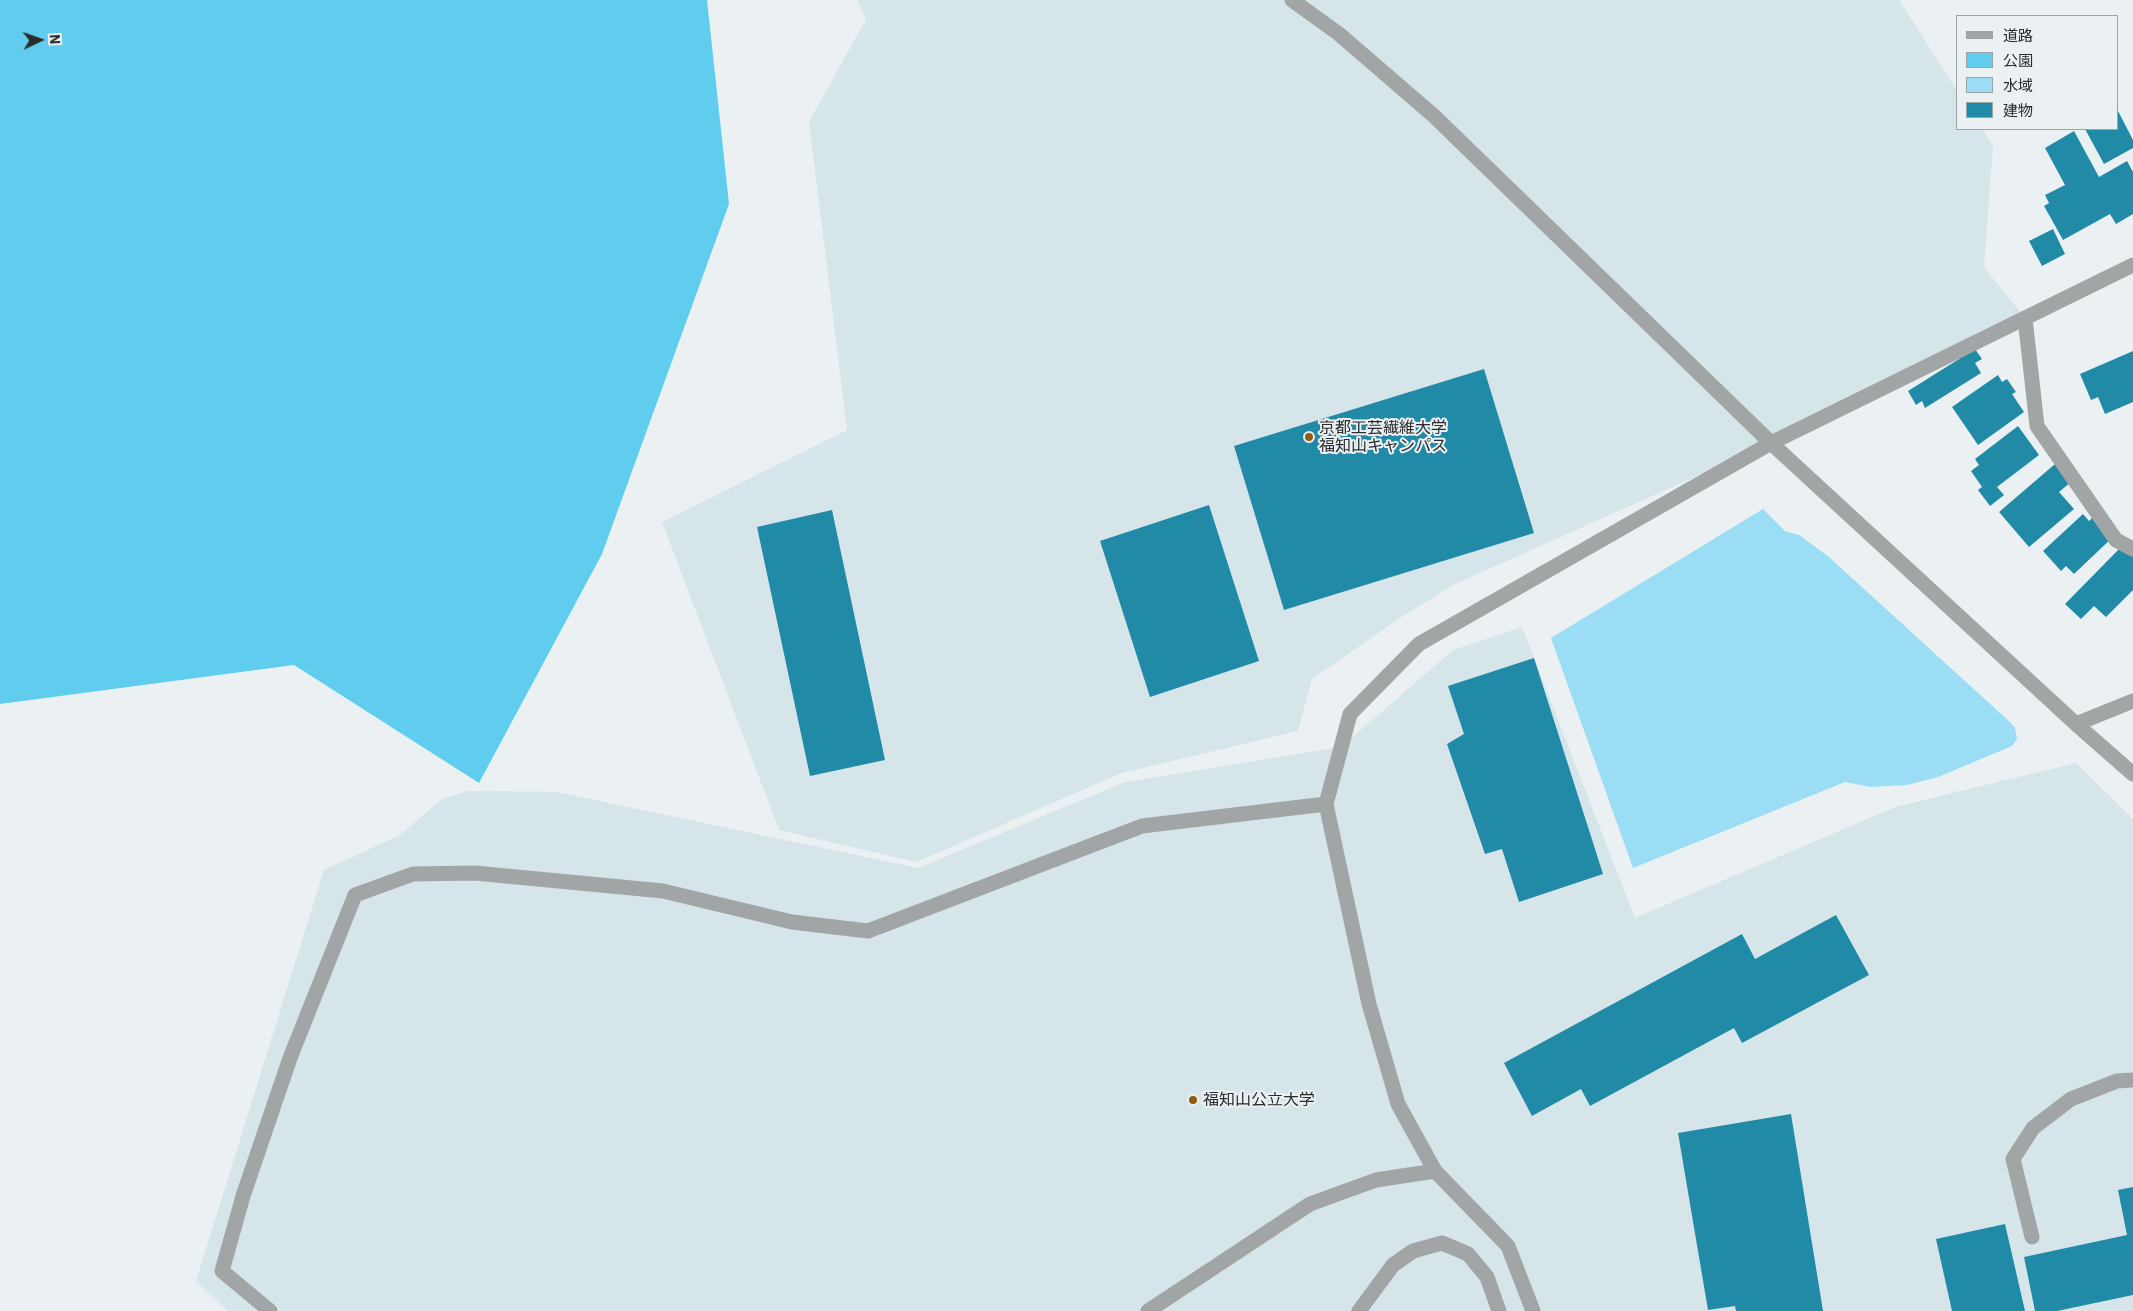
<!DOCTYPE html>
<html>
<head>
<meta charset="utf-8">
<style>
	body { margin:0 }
	#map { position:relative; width:2133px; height:1311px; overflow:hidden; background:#ebf1f3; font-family:"IBM Plex Sans","Noto Sans JP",sans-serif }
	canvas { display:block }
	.legend { position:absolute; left:1956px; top:15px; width:162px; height:115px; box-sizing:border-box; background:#ebf1f3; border:1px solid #9da2a3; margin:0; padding:6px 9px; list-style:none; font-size:15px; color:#292b2c }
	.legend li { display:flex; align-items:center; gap:10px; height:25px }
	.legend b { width:25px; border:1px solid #9da2a3 }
	.north { position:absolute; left:15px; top:15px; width:50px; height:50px; -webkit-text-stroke:4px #ebf1f3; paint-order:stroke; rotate:87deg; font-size:14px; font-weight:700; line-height:20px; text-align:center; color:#292b2c }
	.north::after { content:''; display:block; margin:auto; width:18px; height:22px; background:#292b2c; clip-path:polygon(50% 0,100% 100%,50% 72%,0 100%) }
</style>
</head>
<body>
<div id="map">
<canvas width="2133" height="1311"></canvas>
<ul class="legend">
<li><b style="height:6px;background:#a2a5a6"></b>道路</li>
<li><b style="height:14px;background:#60cdee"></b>公園</li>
<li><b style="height:14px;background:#9addf4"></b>水域</li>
<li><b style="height:14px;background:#218ba7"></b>建物</li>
</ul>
<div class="north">N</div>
</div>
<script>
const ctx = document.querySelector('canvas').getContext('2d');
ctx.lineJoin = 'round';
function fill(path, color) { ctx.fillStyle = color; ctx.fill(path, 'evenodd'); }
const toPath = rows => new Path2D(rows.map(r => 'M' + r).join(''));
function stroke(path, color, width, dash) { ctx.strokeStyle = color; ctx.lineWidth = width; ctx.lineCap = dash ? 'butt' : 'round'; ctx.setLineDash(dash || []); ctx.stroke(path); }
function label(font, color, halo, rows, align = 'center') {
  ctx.font = font + ' "IBM Plex Sans","Noto Sans JP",sans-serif'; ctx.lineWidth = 4; ctx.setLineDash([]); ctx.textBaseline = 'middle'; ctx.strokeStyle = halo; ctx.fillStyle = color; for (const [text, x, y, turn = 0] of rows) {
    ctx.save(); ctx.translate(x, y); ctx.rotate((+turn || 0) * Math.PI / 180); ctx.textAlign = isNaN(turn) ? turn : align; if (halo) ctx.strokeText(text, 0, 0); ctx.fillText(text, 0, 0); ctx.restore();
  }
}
fill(toPath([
	[857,0,1899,0,1957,90,1957,129,1982,129,1993,146,1984,267,2025,318,1771,443,1455,584,1400,618,1312,679,1298,731,1122,773,916,862,779,830,662,522,847,430,809,122,866,19],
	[1522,627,1635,918,1895,807,2076,763,2133,819,2133,1311,228,1311,196,1281,324,870,400,835,442,799,468,791,557,792,918,868,1125,782,1341,747,1453,650]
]), '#d6e5ea');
fill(toPath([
	[0,0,707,0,729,204,602,554,479,783,294,665,0,704]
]), '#60cdee');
fill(toPath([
	[1763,509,1785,531,1799,535,1829,557,2011,723,2015,728,2017,739,2012,746,1938,777,1907,785,1871,787,1845,782,1633,868,1551,638]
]), '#9addf4');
fill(toPath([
	[2117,109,2133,140,2133,148,2104,164,2085,129,2117,129],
	[2074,131,2099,177,2127,161,2133,172,2133,214,2116,224,2110,214,2063,240,2044,206,2049,203,2045,195,2065,185,2045,148],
	[2053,229,2065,254,2042,266,2029,241],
	[1975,349,1982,359,1975,363,1981,373,1925,408,1922,401,1916,405,1908,391],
	[2133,351,2133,402,2105,414,2098,397,2091,400,2080,374],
	[1484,369,1534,533,1284,610,1234,446],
	[1998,375,2002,382,2007,379,2016,392,2012,394,2024,412,1978,445,1952,407],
	[2018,426,2039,455,1997,487,2004,495,1990,506,1978,490,1982,487,1971,471,1979,465,1975,459],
	[2055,464,2071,482,2059,492,2074,509,2029,547,1999,512],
	[1209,505,1259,661,1150,697,1100,541],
	[832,510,885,760,810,776,757,527],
	[2083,514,2089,521,2095,515,2114,536,2074,574,2066,566,2061,571,2043,551],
	[2122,546,2133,556,2133,590,2106,617,2094,606,2081,619,2065,604],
	[1534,658,1603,874,1519,902,1502,849,1485,854,1447,744,1464,734,1448,686],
	[1836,915,1869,975,1742,1043,1734,1028,1590,1106,1581,1089,1532,1116,1504,1063,1742,934,1755,959],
	[1791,1114,1823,1311,1736,1311,1735,1306,1708,1310,1678,1133],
	[2133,1187,2133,1295,2057,1311,2035,1311,2024,1257,2127,1235,2118,1190],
	[2005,1224,2025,1311,1952,1311,1936,1239]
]), '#218ba7');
stroke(toPath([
	[2032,1237,2013,1159,2033,1128,2071,1099,2117,1081,2133,1080],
	[270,1311,222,1271,243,1196,290,1058,355,895,413,874,475,873,663,891,792,922,868,931,1142,826,1326,804],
	[1148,1311,1310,1204,1376,1180,1435,1171,1398,1104,1369,1004,1326,804,1350,714,1419,644,1771,443],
	[1359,1311,1393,1265,1413,1251,1442,1243,1468,1254,1487,1277,1499,1311]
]), '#a2a5a6', 15);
stroke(toPath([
	[1292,0,1339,34,1434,116,1771,443,2076,724,2133,774],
	[2025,318,2037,426,2116,540,2133,549],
	[1771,443,2133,265],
	[2076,724,2133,701],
	[1435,1171,1508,1246,1533,1311]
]), '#a2a5a6', 15);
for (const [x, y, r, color] of [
	[1309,437,5,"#905d0e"],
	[1193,1100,5,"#905d0e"]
]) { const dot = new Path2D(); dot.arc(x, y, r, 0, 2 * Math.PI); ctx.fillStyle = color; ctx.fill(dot); stroke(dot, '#ebf1f3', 2); }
label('16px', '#292b2c', '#ebf1f3', [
	["京都工芸繊維大学",1319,428],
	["福知山キャンパス",1319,446],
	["福知山公立大学",1203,1100]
], 'left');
</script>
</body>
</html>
